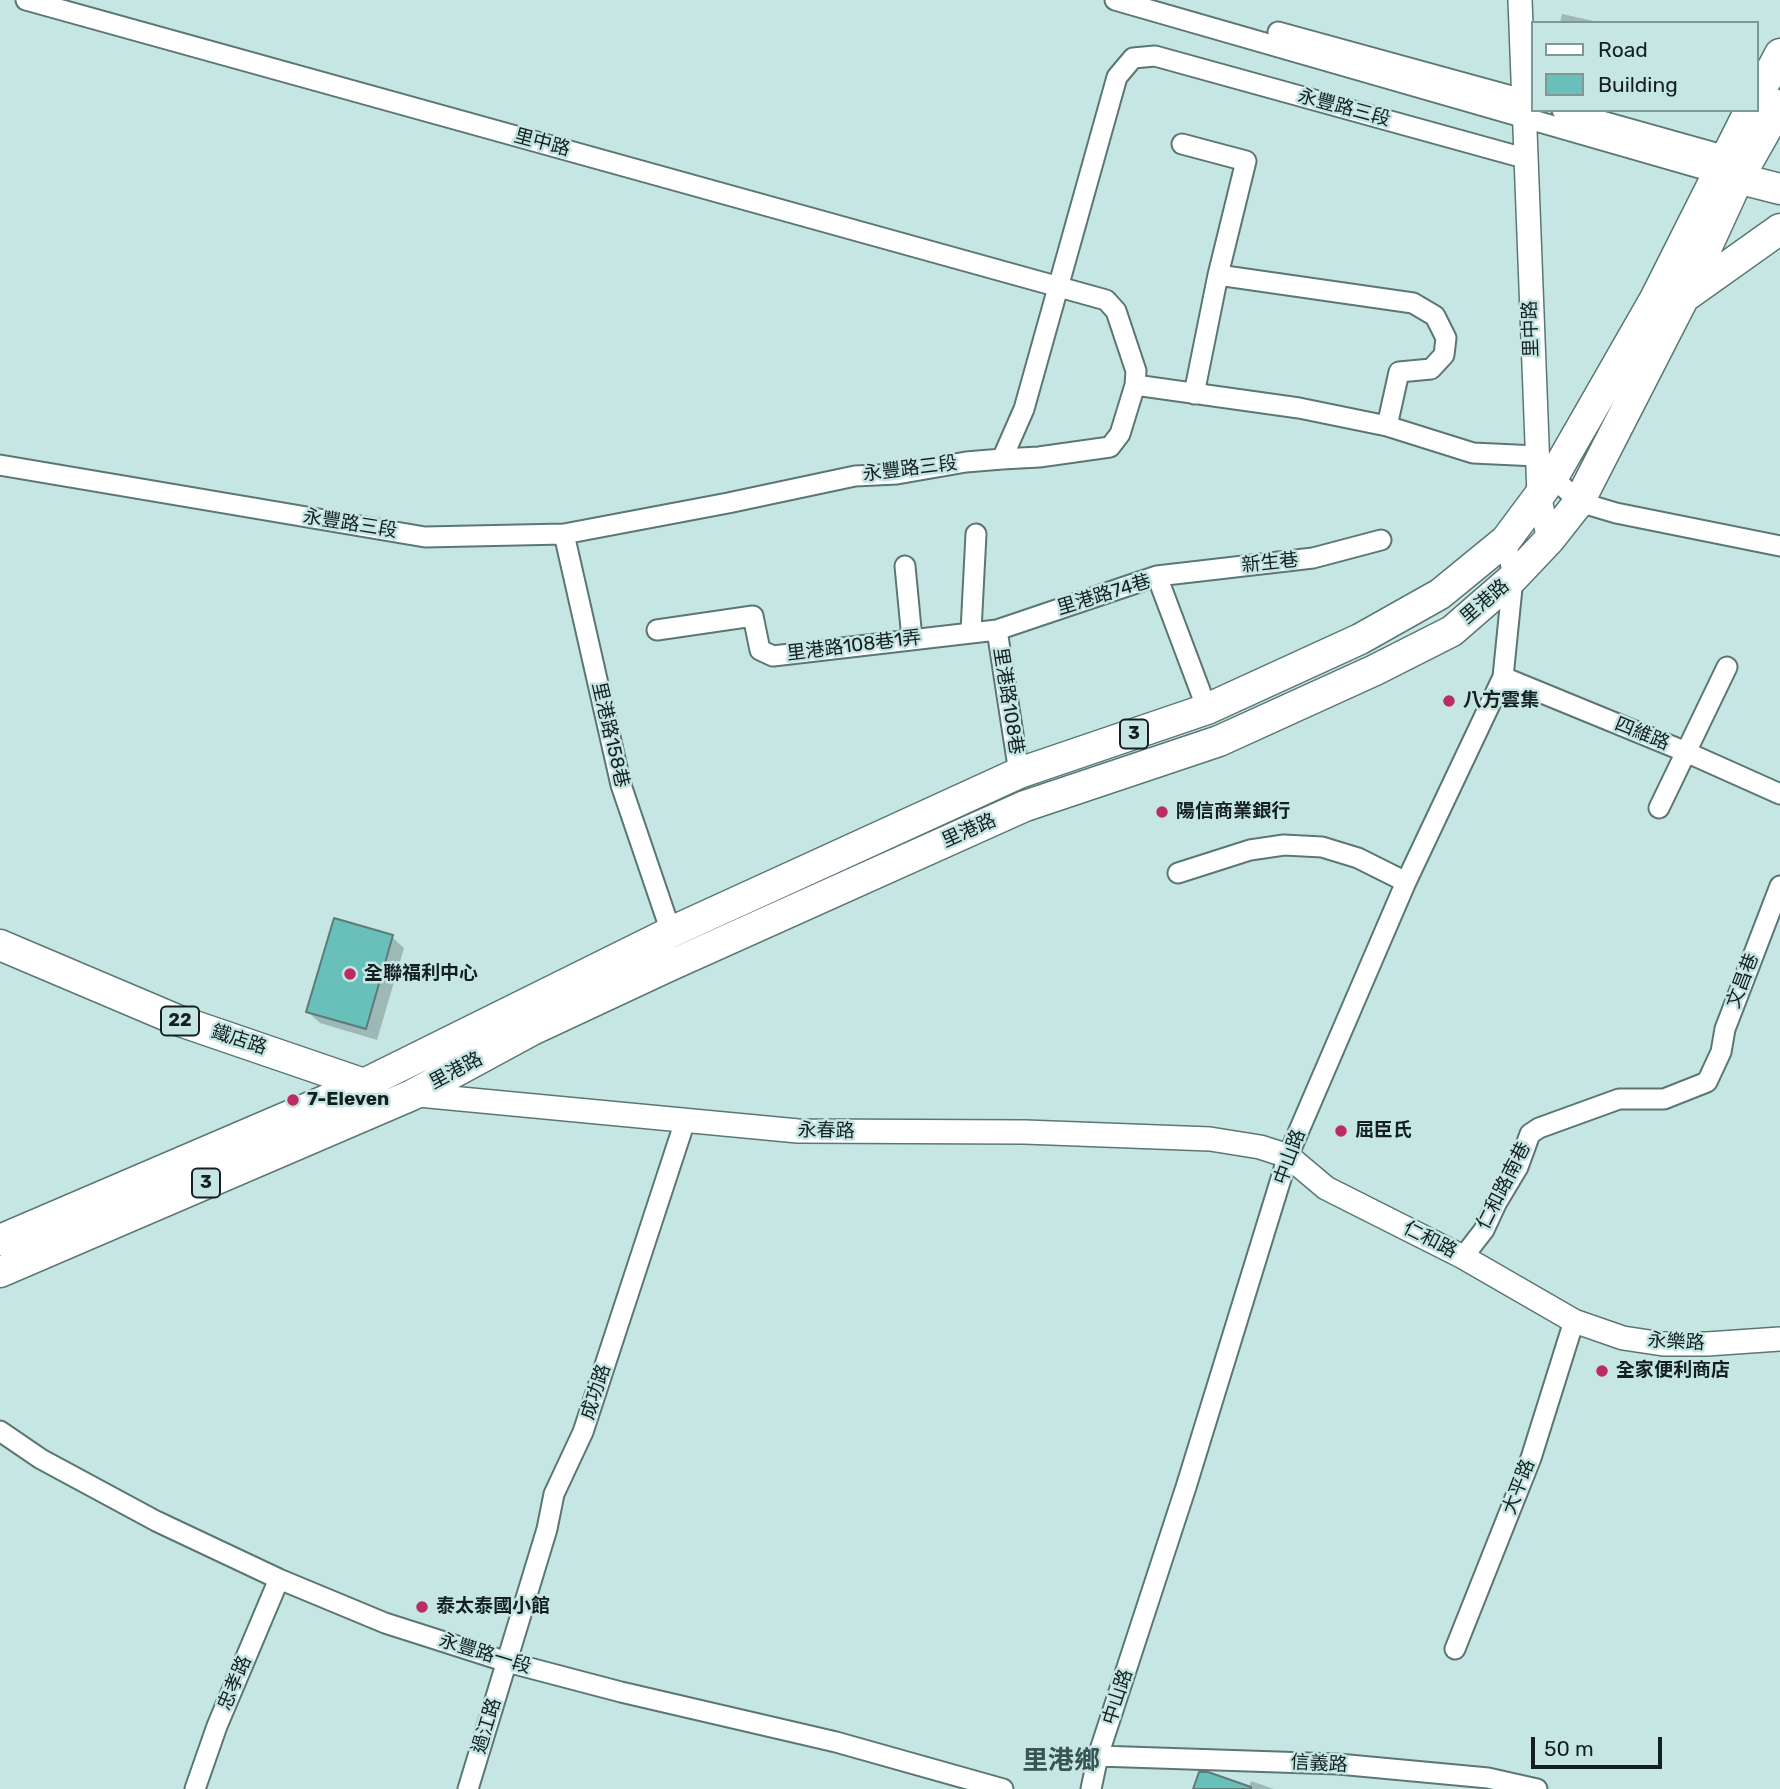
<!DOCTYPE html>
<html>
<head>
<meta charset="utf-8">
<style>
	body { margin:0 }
	#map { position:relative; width:1780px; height:1789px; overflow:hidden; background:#c6e6e3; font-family:Rubik,sans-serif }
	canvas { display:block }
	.legend { position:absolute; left:1531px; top:21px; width:228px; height:91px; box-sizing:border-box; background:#c6e6e3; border:2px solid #7f9795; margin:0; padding:9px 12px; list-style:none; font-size:21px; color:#14201f }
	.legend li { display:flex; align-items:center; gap:14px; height:35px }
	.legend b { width:35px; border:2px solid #7f9795 }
	.scale { position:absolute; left:1531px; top:1737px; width:131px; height:32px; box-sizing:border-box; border:4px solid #14201f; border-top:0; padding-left:9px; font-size:21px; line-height:24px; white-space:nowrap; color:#14201f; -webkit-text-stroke:5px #c6e6e3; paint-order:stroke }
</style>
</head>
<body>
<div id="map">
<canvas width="1780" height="1789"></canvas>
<ul class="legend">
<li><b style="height:9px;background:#fff"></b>Road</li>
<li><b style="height:19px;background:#69bfba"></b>Building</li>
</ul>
<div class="scale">50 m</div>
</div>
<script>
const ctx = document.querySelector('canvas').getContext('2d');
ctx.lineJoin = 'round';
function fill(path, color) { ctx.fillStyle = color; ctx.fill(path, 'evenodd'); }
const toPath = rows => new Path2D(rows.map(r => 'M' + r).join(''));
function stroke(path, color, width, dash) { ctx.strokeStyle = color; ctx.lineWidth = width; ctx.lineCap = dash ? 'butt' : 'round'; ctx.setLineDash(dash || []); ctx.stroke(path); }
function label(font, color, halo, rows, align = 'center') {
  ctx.font = font + ' Rubik,"Noto Sans TC",sans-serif'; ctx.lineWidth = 5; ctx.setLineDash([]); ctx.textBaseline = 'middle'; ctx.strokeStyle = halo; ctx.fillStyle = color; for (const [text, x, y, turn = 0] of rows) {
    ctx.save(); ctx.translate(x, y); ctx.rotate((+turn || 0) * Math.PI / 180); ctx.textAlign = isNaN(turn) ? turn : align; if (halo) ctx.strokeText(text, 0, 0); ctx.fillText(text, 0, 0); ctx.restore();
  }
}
fill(toPath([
	[1562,14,1603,23,1560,23],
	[392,937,404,948,377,1040,320,1023,308,1012],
	[1251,1781,1274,1789,1195,1789,1249,1788]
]), '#0003');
const building = toPath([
	[334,918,393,935,366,1029,306,1012,334,918],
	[1199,1772,1208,1772,1251,1787,1251,1789,1193,1789,1199,1772]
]);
fill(building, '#69bfba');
stroke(building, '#5d7b78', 2);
const minor = toPath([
	[26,0,1106,300,1116,311,1136,371,1135,385,1120,434,1110,447,1039,457,1002,459],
	[1115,0,1717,173],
	[1278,32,1533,102],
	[1562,110,1726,156],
	[1182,144,1246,161,1218,275,1194,394],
	[1218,275,1413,303,1435,316,1446,338,1444,355,1431,369,1399,372,1387,426],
	[1135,385,1299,408,1387,426,1473,453,1537,456],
	[0,465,425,537,564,534,728,503,855,476,897,474,966,462,1002,459,1024,409,1117,77,1133,58,1155,56,1524,158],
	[1553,477,1579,502,1616,513,1780,546],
	[564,534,621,785,671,932],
	[905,566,912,639],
	[1157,576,1207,709],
	[657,630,753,616,760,650,773,656,997,630,1157,576,1313,558,1381,540],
	[997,630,1019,773],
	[971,631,976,534],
	[1503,677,1686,752,1780,794],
	[1659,808,1727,667],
	[1178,873,1250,850,1284,845,1322,847,1358,858,1406,882],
	[1463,1257,1484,1230,1497,1202,1518,1167,1530,1134,1539,1128,1619,1099,1664,1099,1707,1082,1721,1052,1725,1029,1780,886],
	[0,1431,41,1459,156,1521,279,1579,385,1623,507,1662,621,1692,836,1742,1003,1789],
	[1455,1649,1531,1458,1574,1321],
	[1098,1756,1338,1764,1488,1778,1537,1789],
	[195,1789,217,1726,279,1579],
	[468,1789,547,1529,554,1494,583,1432,685,1121],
	[1091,1789,1098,1756,1186,1487,1288,1156,1406,882,1503,677,1513,578,1506,540]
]);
const tertiary = toPath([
	[1520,0,1539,495,1549,540],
	[408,1094,798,1131,1025,1132,1210,1139,1260,1147,1288,1156,1326,1188,1463,1257,1574,1321,1623,1338,1663,1344,1707,1344,1780,1339]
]);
const primary = toPath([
	[1757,97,1780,54],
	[1721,174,1780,189],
	[1683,298,1780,229],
	[0,945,177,1020,364,1084],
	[0,1240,364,1084,671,932,1019,773,1207,709,1360,639,1440,594,1506,540,1553,477,1655,299,1750,110],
	[0,1272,412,1095,532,1030,669,966,1025,806,1219,741,1375,670,1452,631,1513,578,1549,540,1579,502,1683,299,1738,179,1780,105]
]);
stroke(minor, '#5a7775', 23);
stroke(tertiary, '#5a7775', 26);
stroke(primary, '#5a7775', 33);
stroke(minor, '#fff', 19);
stroke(tertiary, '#fff', 23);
stroke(primary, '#fff', 30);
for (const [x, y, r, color] of [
	[1449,701,7,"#bb2d60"],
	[1162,812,7,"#bb2d60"],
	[350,974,7,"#bb2d60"],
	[293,1100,7,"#bb2d60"],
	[1341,1131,7,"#bb2d60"],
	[1602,1371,7,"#bb2d60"],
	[422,1607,7,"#bb2d60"]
]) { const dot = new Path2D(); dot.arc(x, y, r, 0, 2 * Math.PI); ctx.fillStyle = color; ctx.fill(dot); stroke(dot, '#c6e6e3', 2.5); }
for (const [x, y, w] of [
	[1134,734,28],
	[180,1021,38],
	[206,1183,28]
]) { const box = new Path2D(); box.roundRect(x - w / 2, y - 14.5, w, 29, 5); ctx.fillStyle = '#c6e6e3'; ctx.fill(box); stroke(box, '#14201f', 2); }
label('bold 18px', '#14201f', null, [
	["3",1134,734],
	["22",180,1021],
	["3",206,1183]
]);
label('19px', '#14201f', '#c6e6e3', [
	["永豐路三段",1344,108,15],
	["里中路",542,143,15],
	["里中路",1531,329,-92],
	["永豐路三段",910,469,-7],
	["永豐路三段",350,524,9],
	["新生巷",1270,563,-6],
	["里港路74巷",1104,595,-17],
	["里港路",1485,602,-41],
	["里港路108巷1弄",854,646,-7],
	["里港路108巷",1008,701,81],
	["四維路",1642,734,22],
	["里港路158巷",610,735,77],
	["里港路",969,831,-24],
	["文昌巷",1743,981,-69],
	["鐵店路",239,1040,18],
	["里港路",456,1071,-28],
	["永春路",826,1131,1],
	["中山路",1290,1157,-70],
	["仁和路南巷",1504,1186,-63],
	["仁和路",1430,1240,27],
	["永樂路",1676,1342,3],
	["成功路",596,1392,-72],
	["大平路",1519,1487,-69],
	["永豐路一段",485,1654,17],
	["忠孝路",235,1683,-67],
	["中山路",1118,1697,-72],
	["過江路",487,1726,-73],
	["信義路",1319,1764,3]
]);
label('bold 19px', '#14201f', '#c6e6e3', [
	["八方雲集",1463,701],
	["陽信商業銀行",1176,812],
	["全聯福利中心",364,974],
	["7-Eleven",307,1100],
	["屈臣氏",1355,1131],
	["全家便利商店",1616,1371],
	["泰太泰國小館",436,1607]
], 'left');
label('bold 26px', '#395553', '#c6e6e3', [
	["里港鄉",1061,1761]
]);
</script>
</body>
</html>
